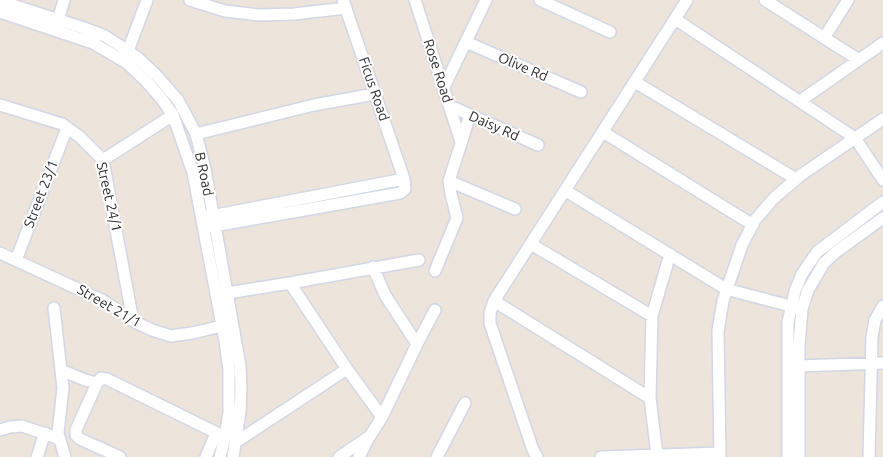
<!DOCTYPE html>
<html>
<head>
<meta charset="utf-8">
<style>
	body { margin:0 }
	canvas { display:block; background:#ede4dc }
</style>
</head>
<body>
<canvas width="883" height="457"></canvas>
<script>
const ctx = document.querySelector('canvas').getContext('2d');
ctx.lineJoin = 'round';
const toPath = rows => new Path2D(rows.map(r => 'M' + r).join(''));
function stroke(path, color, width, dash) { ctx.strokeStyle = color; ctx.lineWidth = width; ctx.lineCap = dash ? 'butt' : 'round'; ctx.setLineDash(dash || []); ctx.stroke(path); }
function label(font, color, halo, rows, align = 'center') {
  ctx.font = font + ' Ubuntu,sans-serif'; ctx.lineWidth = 4; ctx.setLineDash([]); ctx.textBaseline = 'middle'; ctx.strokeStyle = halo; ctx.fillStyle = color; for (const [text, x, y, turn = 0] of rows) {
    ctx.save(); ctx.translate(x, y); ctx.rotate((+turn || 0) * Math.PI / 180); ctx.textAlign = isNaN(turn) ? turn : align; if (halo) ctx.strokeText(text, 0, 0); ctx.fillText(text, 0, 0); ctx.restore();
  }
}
const minor = toPath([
	[190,0,225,11,259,15,294,14,346,8],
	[415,0,461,142],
	[540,0,610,32],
	[765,0,859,60],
	[0,1,84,28,105,36,128,51,138,58,157,76,178,100,196,134,205,169,240,366,241,388,240,412,233,457],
	[0,12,93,43,127,63,146,81,161,98,173,115,193,173,225,341,229,370,229,412,225,437,220,457],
	[675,19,855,138,883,180],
	[56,27,64,0],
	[824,38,848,0],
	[466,42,581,92],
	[128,51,147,0],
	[635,82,796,179],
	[444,87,486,0],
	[800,101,883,43],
	[0,105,62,124,80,137,103,160,133,321],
	[450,106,538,145],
	[470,115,449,181,515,209],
	[603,132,753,225],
	[196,134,314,105,375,94],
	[103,160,173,115],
	[566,191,726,289,798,308],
	[206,217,404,179],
	[208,227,400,193,405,189,404,179,343,0],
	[531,244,652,316],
	[0,253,104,301,124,314,133,321,152,330,171,336,192,333,222,326],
	[16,260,67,128],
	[373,267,385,295,417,344],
	[435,271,457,218,451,194,449,181],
	[290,283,347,369,382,417],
	[227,293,290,283,419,260],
	[494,301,650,398],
	[54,308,63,388,58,433,65,457],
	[799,366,883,363],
	[61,370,85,380,97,383],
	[0,430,10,427,22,426,60,439],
	[236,442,347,369],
	[657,455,650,398,652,316,670,254],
	[37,457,45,433],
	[120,457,80,439,76,435,76,430,97,383,101,378,107,379,225,437],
	[206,457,216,433],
	[339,457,370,436,382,417,417,344,435,310],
	[359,457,369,437],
	[437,457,465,403],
	[537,457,533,450,494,335,490,323,490,313,494,301,687,0],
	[601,457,720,453],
	[720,457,718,331,723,301,742,245,755,220,774,198,801,175,883,119],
	[788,457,788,322,795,291,802,274,817,252,883,202],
	[799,457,799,345,802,309,808,290,824,263,836,252,883,218],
	[869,457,872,337,875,320,883,306]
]);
stroke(minor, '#d1d7e4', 14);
stroke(minor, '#fff', 11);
label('14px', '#2b2b2b', '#fff', [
	["Olive Rd",523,67,23],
	["Rose Road",438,71,72],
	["Ficus Road",374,89,71],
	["Daisy Rd",494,126,24],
	["B Road",204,174,78],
	["Street 23/1",41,194,-69],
	["Street 24/1",109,197,77],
	["Street 21/1",109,306,30]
]);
</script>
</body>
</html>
